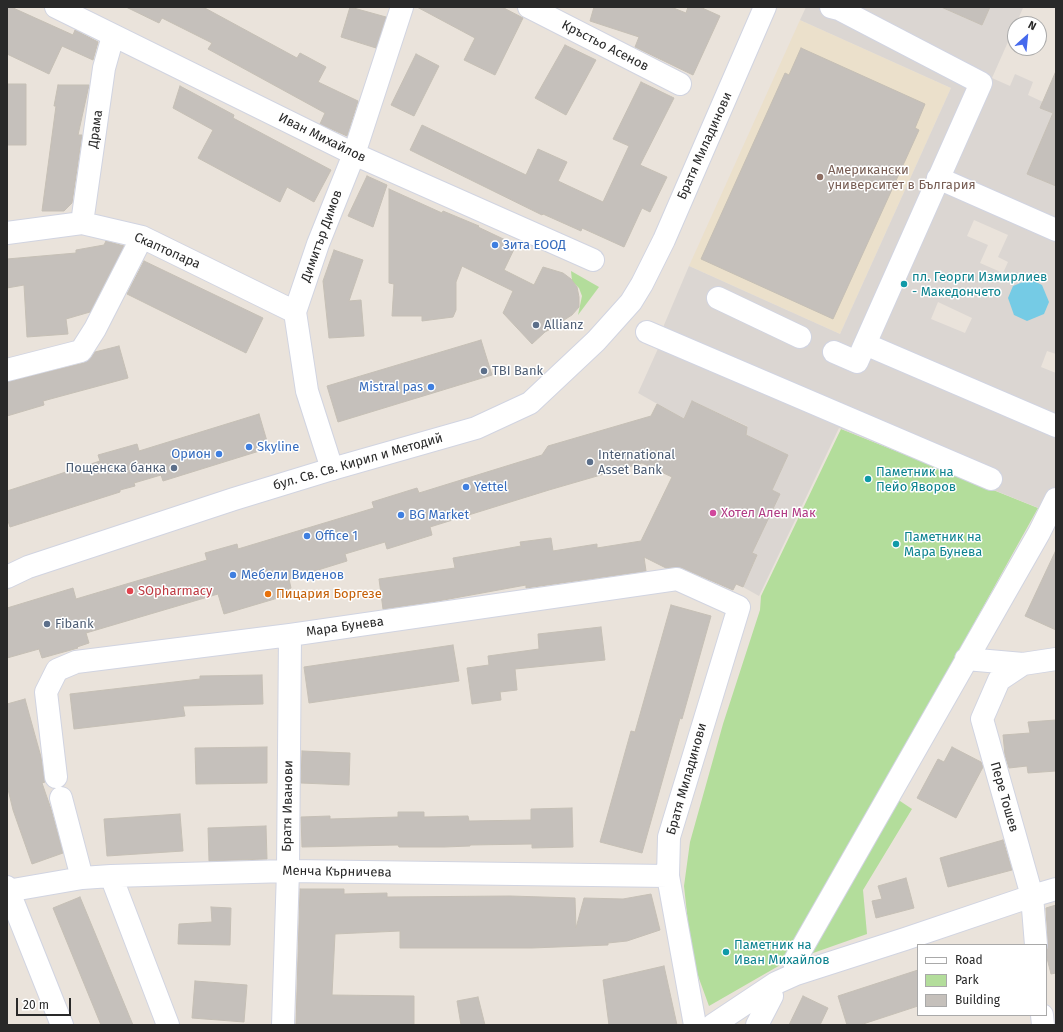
<!DOCTYPE html>
<html>
<head>
<meta charset="utf-8">
<style>
	body { margin:0 }
	#map { position:relative; width:1063px; height:1032px; overflow:hidden; background:#eae3db; font-family:"Fira Sans",sans-serif }
	canvas { display:block }
	.frame { position:absolute; inset:0; border:8px solid #292929; pointer-events:none }
	.legend { position:absolute; left:917px; top:944px; width:130px; height:72px; box-sizing:border-box; background:#fff; border:1px solid #a9a9a9; margin:0; padding:5px 7px; list-style:none; font-size:12px; color:#292929 }
	.legend li { display:flex; align-items:center; gap:8px; height:20px }
	.legend b { width:20px; border:1px solid #a9a9a9 }
	.north { position:absolute; left:1007px; top:16px; width:40px; height:40px; box-sizing:border-box; background:#fff; border:1px solid #a9a9a9; border-radius:50%; rotate:27deg; font-size:11px; font-weight:700; line-height:16px; text-align:center; color:#292929 }
	.north::after { content:''; display:block; margin:auto; width:14px; height:18px; background:#466aed; clip-path:polygon(50% 0,100% 100%,50% 72%,0 100%) }
	.scale { position:absolute; left:16px; top:998px; width:55px; height:18px; box-sizing:border-box; border:2px solid #292929; border-top:0; padding-left:5px; font-size:12px; line-height:14px; white-space:nowrap; color:#292929; -webkit-text-stroke:3px #fff; paint-order:stroke }
</style>
</head>
<body>
<div id="map">
<canvas width="1063" height="1032"></canvas>
<div class="frame"></div>
<ul class="legend">
<li><b style="height:5px;background:#fff"></b>Road</li>
<li><b style="height:11px;background:#b3dd9b"></b>Park</li>
<li><b style="height:11px;background:#c5c0bb"></b>Building</li>
</ul>
<div class="north">N</div>
<div class="scale">20 m</div>
</div>
<script>
const ctx = document.querySelector('canvas').getContext('2d');
ctx.lineJoin = 'round';
function fill(path, color) { ctx.fillStyle = color; ctx.fill(path, 'evenodd'); }
const toPath = rows => new Path2D(rows.map(r => 'M' + r).join(''));
function stroke(path, color, width, dash) { ctx.strokeStyle = color; ctx.lineWidth = width; ctx.lineCap = dash ? 'butt' : 'round'; ctx.setLineDash(dash || []); ctx.stroke(path); }
function label(font, color, halo, rows, align = 'center') {
  ctx.font = font + ' "Fira Sans",sans-serif'; ctx.lineWidth = 3; ctx.setLineDash([]); ctx.textBaseline = 'middle'; ctx.strokeStyle = halo; ctx.fillStyle = color; for (const [text, x, y, turn = 0] of rows) {
    ctx.save(); ctx.translate(x, y); ctx.rotate((+turn || 0) * Math.PI / 180); ctx.textAlign = isNaN(turn) ? turn : align; if (halo) ctx.strokeText(text, 0, 0); ctx.fillText(text, 0, 0); ctx.restore();
  }
}
fill(toPath([
	[800,20,951,88,840,334,689,266]
]), '#ebe0cb');
fill(toPath([
	[571,271,599,287,578,315,582,296,579,288,572,281],
	[841,429,1038,508,882,789,912,809,863,890,867,934,782,964,709,1006,697,973,689,932,684,886,690,842,723,724,760,610,761,596]
]), '#b3dd9b');
fill(toPath([
	[806,7,940,7,982,25,990,7,1020,7,1023,8,992,78,1010,86,1015,74,1033,82,1028,95,1043,102,1040,108,1053,113,1027,174,1056,186,1056,354,1047,351,1041,367,1056,373,1056,515,839,428,759,596,743,587,757,556,752,553,780,494,772,490,788,455,746,435,747,426,692,401,684,419,638,393,665,333,663,331,664,325,689,266,840,334,951,88,800,20],
	[974,220,1008,235,998,257,1008,262,1003,273,980,263,988,245,967,236],
	[938,302,972,318,965,333,931,319]
]), '#dbd6d2');
fill(toPath([
	[1030,279,1042,285,1049,302,1044,314,1027,321,1014,315,1008,298,1013,286]
]), '#75cbe5');
const building = toPath([
	[7,7,11,7,73,35,75,30,98,42,93,60,62,46,49,74,7,54,7,7],
	[126,7,203,7,297,58,300,53,326,67,318,82,358,101,347,136,320,124,325,113,208,49,212,43,162,18,159,23,126,7],
	[350,7,386,17,376,48,341,37,350,7],
	[417,7,502,7,523,18,495,75,464,60,475,38,417,7],
	[594,7,671,7,686,13,688,7,700,7,720,16,693,75,635,47,639,37,590,21,594,7],
	[941,7,990,7,982,25,941,7],
	[565,45,596,60,566,115,535,98,565,45],
	[801,48,925,104,915,128,919,130,833,319,701,259,785,73,789,75,801,48],
	[416,54,439,66,414,116,391,105,416,54],
	[1056,71,1056,186,1027,174,1053,113,1040,108,1056,71],
	[641,82,674,98,640,165,667,177,650,212,642,208,624,247,582,228,581,231,543,214,542,215,410,150,422,125,526,175,538,149,567,162,558,181,603,202,629,146,613,139,641,82],
	[7,84,26,84,26,145,7,145,7,84],
	[58,85,89,85,78,135,82,135,72,203,64,211,42,211,56,106,54,106,58,85],
	[180,86,234,115,233,118,331,170,314,202,287,187,280,202,198,158,213,130,173,108,180,86],
	[367,176,387,185,373,227,348,216,367,176],
	[389,189,442,213,443,211,479,226,478,227,516,245,504,270,534,285,543,267,563,273,571,279,577,287,579,297,579,307,572,315,564,320,564,325,556,326,545,332,532,344,503,313,513,291,462,266,456,282,456,310,453,317,422,321,422,316,392,316,394,284,389,283,389,189],
	[106,241,124,246,90,312,66,319,68,334,27,337,24,285,7,288,7,259,76,253,76,250,104,245,106,241],
	[334,250,363,260,349,301,361,300,364,336,329,338,323,281,334,250],
	[144,261,263,318,246,353,127,294,144,261],
	[481,340,492,375,338,422,327,386,481,340],
	[119,346,128,378,43,401,44,405,7,416,7,382,84,363,91,358,95,352,119,346],
	[692,401,747,427,746,435,788,455,772,490,780,494,752,553,757,555,743,587,736,584,733,590,682,568,675,567,666,568,644,557,646,571,526,588,526,585,438,601,383,609,379,579,455,568,453,558,521,546,520,542,551,538,553,551,597,544,597,548,641,541,672,477,642,463,549,490,430,527,432,535,387,549,385,542,345,554,347,561,289,579,291,588,287,590,288,595,224,614,218,594,86,633,89,643,77,647,78,648,42,658,39,649,7,658,7,608,73,588,76,599,207,560,205,553,237,544,238,549,374,508,372,502,417,488,419,493,542,455,548,446,651,416,657,404,684,419,692,401],
	[259,414,269,448,163,481,161,475,134,483,135,486,120,490,120,492,10,527,7,518,7,491,100,461,98,455,137,444,139,451,259,414],
	[1056,550,1056,630,1025,616,1056,550],
	[671,605,711,616,682,719,680,718,642,853,600,842,631,731,635,732,671,605],
	[601,627,605,660,515,669,517,690,500,692,501,700,472,704,467,668,489,665,488,656,539,649,538,634,601,627],
	[453,645,459,681,309,703,304,667,453,645],
	[262,675,263,704,183,706,185,716,74,729,70,694,200,679,200,676,262,675],
	[25,699,41,757,45,782,42,783,51,809,63,853,32,864,13,810,7,785,7,704,25,699],
	[1056,720,1056,771,1028,773,1027,766,1009,768,1005,755,1003,735,1030,733,1028,722,1056,720],
	[267,747,267,783,196,784,195,748,267,747],
	[952,747,981,762,983,767,956,818,917,798,938,759,944,762,952,747],
	[302,751,350,753,349,785,301,783,302,751],
	[572,808,573,847,532,848,532,844,470,845,470,846,444,847,399,847,398,845,302,847,301,817,330,816,330,819,398,817,398,812,424,812,424,817,468,816,469,821,531,820,531,809,572,808],
	[180,814,183,851,107,856,104,819,180,814],
	[266,826,267,859,209,861,208,828,266,826],
	[1003,840,1012,870,948,887,940,858,1003,840],
	[906,878,914,908,876,918,872,901,882,899,878,886,906,878],
	[300,889,344,889,344,894,387,893,387,897,510,896,575,898,576,928,584,898,623,899,651,894,660,930,627,941,608,943,608,945,532,948,400,948,400,931,335,934,332,995,414,996,414,1025,296,1025,300,889],
	[80,897,133,1025,101,1025,53,908,80,897],
	[1056,905,1056,973,1051,974,1046,954,1048,944,1046,908,1056,905],
	[211,907,231,908,230,945,178,944,179,924,212,922,211,907],
	[664,966,677,1025,609,1025,603,980,664,966],
	[918,970,918,1006,860,1025,847,1025,838,996,918,970],
	[195,981,247,985,244,1022,192,1018,195,981],
	[803,996,828,1008,820,1025,789,1025,803,996],
	[478,997,485,1025,461,1025,457,1001,478,997]
]);
fill(building, '#c5c0bb');
stroke(building, '#c5bfb5', 1);
const street = toPath([
	[56,7,354,154,593,260],
	[529,7,680,84],
	[831,7,839,9,981,83,857,362,834,352],
	[938,178,1056,230],
	[82,223,104,68,113,36],
	[7,233,82,223,142,237,295,312],
	[718,298,800,337],
	[647,332,991,479],
	[865,344,1056,426],
	[7,370,81,351,95,329,142,237],
	[332,469,307,391,295,312,318,244,354,154,402,7],
	[966,659,1023,664,1056,659],
	[1023,664,999,680,982,719,1032,896,1036,945],
	[56,777,46,692,57,670,76,662,290,635,677,579,739,607,669,837,668,876,695,1025],
	[61,798,82,878],
	[111,876,168,1025],
	[7,891,82,878,111,876,288,871,668,876],
	[794,962,1039,533,1056,499],
	[1042,1015,1043,1025],
	[283,1025,288,871,290,635],
	[713,1025,776,983,796,974,905,939,1032,896,1056,889],
	[757,1025,772,996]
]);
const secondary = toPath([
	[7,577,28,567,234,499,332,469,476,428,530,403,596,341,631,302,642,284,664,240,765,7],
	[7,887,62,1025]
]);
stroke(street, '#d1d4e1', 24);
stroke(secondary, '#d1d4e1', 24);
stroke(street, '#fff', 22);
stroke(secondary, '#fff', 22);
for (const [x, y, r, color] of [
	[820,177,4,"#8d6e63"],
	[495,245,4,"#3f7fe0"],
	[904,284,4,"#0f9aa8"],
	[536,325,4,"#5c6f8a"],
	[484,371,4,"#5c6f8a"],
	[431,387,4,"#3f7fe0"],
	[249,447,4,"#3f7fe0"],
	[219,454,4,"#3f7fe0"],
	[590,462,4,"#5c6f8a"],
	[174,468,4,"#5c6f8a"],
	[868,479,4,"#0f9aa8"],
	[466,487,4,"#3f7fe0"],
	[713,513,4,"#d1479c"],
	[401,515,4,"#3f7fe0"],
	[307,536,4,"#3f7fe0"],
	[896,544,4,"#0f9aa8"],
	[233,575,4,"#3f7fe0"],
	[130,591,4,"#e0444e"],
	[268,594,4,"#e8710a"],
	[47,624,4,"#5c6f8a"],
	[726,952,4,"#0f9aa8"]
]) { const dot = new Path2D(); dot.arc(x, y, r, 0, 2 * Math.PI); ctx.fillStyle = color; ctx.fill(dot); stroke(dot, '#fff', 1.5); }
label('13px', '#292929', '#fff', [
	["Кръстьо Асенов",605,46,27],
	["Драма",96,129,-82],
	["Иван Михайлов",322,138,26],
	["Братя Миладинови",705,146,-66],
	["Димитър Димов",322,236,-70],
	["Скаптопара",167,251,24],
	["бул. Св. Св. Кирил и Методий",358,462,-16],
	["Мара Бунева",345,627,-8],
	["Братя Миладинови",687,779,-74],
	["Пере Тошев",1004,797,74],
	["Братя Иванови",288,806,-89],
	["Менча Кърничева",337,872,1]
]);
label('13px', '#785e54', '#fff', [
	["Американски",828,170],
	["университет в България",828,185]
], 'left');
label('13px', '#366cbe', '#fff', [
	["Зита ЕООД",503,245],
	["Mistral pas",423,387,"right"],
	["Skyline",257,447],
	["Орион",211,454,"right"],
	["Yettel",474,487],
	["BG Market",409,515],
	["Office 1",315,536],
	["Мебели Виденов",241,575]
], 'left');
label('13px', '#0d838f', '#fff', [
	["пл. Георги Измирлиев",912,277],
	["- Македончето",912,292],
	["Паметник на",876,472],
	["Пейо Яворов",876,487],
	["Паметник на",904,537],
	["Мара Бунева",904,552],
	["Паметник на",734,945],
	["Иван Михайлов",734,960]
], 'left');
label('13px', '#4e5e75', '#fff', [
	["Allianz",544,325],
	["TBI Bank",492,371],
	["International",598,455],
	["Asset Bank",598,470],
	["Пощенска банка",166,468,"right"],
	["Fibank",55,624]
], 'left');
label('13px', '#b23c85', '#fff', [
	["Хотел Ален Мак",721,513]
], 'left');
label('13px', '#be3a42', '#fff', [
	["SOpharmacy",138,591]
], 'left');
label('13px', '#c56008', '#fff', [
	["Пицария Боргезе",276,594]
], 'left');
</script>
</body>
</html>
